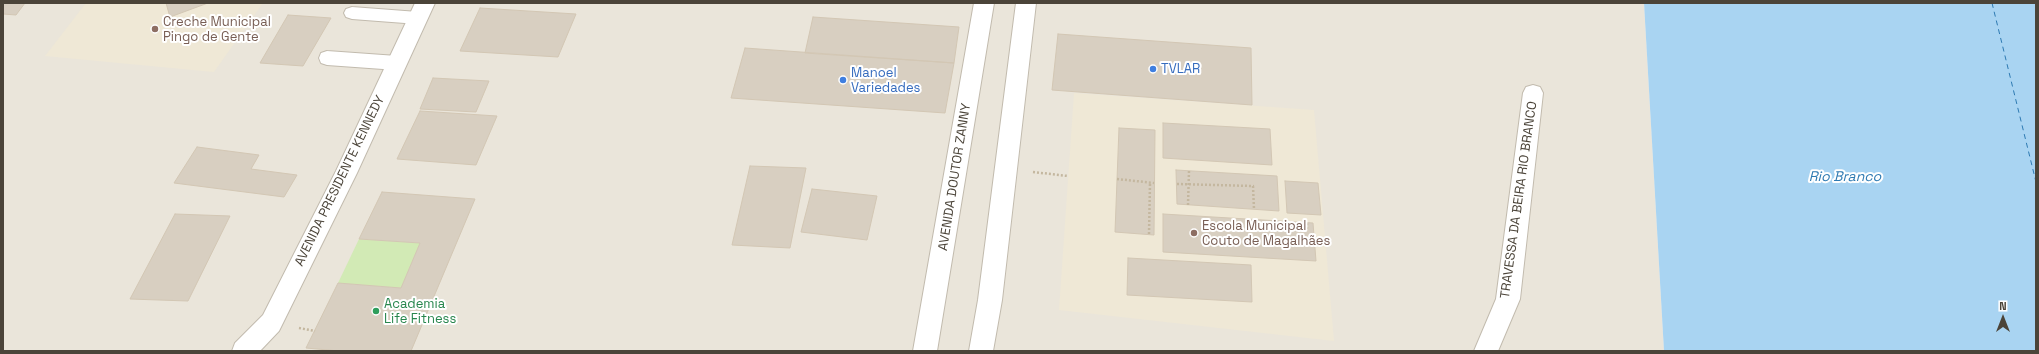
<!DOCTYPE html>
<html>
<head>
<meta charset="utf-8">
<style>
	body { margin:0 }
	#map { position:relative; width:2039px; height:354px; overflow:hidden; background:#f6f3ec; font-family:"Space Grotesk",sans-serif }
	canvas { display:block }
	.frame { position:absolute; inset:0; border:4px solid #4b4439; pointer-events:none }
	.north { position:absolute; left:1983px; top:298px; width:40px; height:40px; -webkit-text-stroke:3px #fff; paint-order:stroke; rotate:0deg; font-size:11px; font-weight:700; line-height:16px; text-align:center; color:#4b4439 }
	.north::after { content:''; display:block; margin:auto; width:14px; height:18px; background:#4b4439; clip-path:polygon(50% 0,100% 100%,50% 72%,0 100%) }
</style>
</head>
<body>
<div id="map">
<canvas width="2039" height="354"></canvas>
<div class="frame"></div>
<div class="north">N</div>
</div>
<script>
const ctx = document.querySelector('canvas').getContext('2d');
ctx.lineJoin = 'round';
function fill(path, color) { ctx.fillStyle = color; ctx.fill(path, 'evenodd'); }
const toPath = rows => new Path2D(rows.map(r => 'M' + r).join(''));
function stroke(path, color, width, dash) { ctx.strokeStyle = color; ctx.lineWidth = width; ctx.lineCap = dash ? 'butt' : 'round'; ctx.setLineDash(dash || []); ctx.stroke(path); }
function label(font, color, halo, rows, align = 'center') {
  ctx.font = font + ' "Space Grotesk",sans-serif'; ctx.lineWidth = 4; ctx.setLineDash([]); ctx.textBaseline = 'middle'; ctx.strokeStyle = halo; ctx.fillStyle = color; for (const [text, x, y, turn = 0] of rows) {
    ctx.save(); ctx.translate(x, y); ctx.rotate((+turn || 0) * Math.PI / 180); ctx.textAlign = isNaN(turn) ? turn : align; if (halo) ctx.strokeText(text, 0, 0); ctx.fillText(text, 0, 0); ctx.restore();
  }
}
fill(toPath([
	[3,3,1644,3,1664,351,3,351]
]), '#eae5da');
fill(toPath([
	[86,3,263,3,214,72,45,56],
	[1074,93,1314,110,1334,341,1059,310]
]), '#efe8d6');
fill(toPath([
	[359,239,420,243,401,288,338,283]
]), '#d2eab5');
fill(toPath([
	[1644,3,2036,3,2036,351,1664,351]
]), '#a9d4f2');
stroke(toPath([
	[1992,3,2036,182]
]), '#2e7ab2', 1, [5, 4]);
const building = toPath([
	[3,3,25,3,16,15,3,14,3,3],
	[166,3,208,3,170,17,166,3],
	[480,8,576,14,558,57,460,51,480,8],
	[288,15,331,18,303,66,260,63,288,15],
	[813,17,959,27,954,63,805,53,813,17],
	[1058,34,1251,48,1252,105,1052,90,1058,34],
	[745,48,954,63,945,113,731,98,745,48],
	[433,78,489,81,476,112,420,109,433,78],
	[420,111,497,116,476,165,397,159,420,111],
	[1163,123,1270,129,1272,165,1163,158,1163,123],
	[1119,128,1155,130,1154,235,1115,232,1119,128],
	[197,147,259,155,251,169,297,175,284,197,174,183,197,147],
	[750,166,806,168,790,248,732,245,750,166],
	[1176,170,1277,176,1279,211,1177,204,1176,170],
	[1285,181,1318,183,1321,215,1287,213,1285,181],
	[812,189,877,196,867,240,801,232,812,189],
	[382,192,475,199,411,351,339,351,306,348,338,283,401,288,420,243,359,239,382,192],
	[175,214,230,216,188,301,130,299,175,214],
	[1163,214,1313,223,1316,261,1163,252,1163,214],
	[1128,258,1251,265,1252,302,1127,295,1128,258]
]);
fill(building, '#d8cfc1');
stroke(building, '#d3c7b4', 1);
const service = toPath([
	[352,7,418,12,424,14,426,18,424,22,418,24,352,19,346,17,344,13,346,9,352,7],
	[327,51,397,56,403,58,405,63,403,68,397,70,327,65,321,63,319,58,321,53,327,51]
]);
const minor = toPath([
	[415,3,435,3,357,173,279,331,260,351,232,351,235,343,263,315,336,171,415,3],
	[1533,85,1540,87,1543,93,1520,299,1498,351,1474,351,1496,299,1523,93,1526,87,1533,85]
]);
const tertiary = toPath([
	[974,3,994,3,937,351,913,351,974,3],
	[1016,3,1036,3,1002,300,993,351,969,351,978,300,1016,3]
]);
stroke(service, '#c2bbae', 2);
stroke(minor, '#c2bbae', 2);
stroke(tertiary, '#c2bbae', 2);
stroke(toPath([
	[1033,172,1068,176],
	[1117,179,1154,183],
	[1177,184,1253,186,1254,209],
	[1188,205,1189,171],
	[1254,220,1255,225,1307,228,1307,223],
	[1149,234,1150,183],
	[299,328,315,331]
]), '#c4b79f', 2.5, [2, 2]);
fill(service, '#fff');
fill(minor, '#fff');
fill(tertiary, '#fff');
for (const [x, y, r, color] of [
	[155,29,4,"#8d6e63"],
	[1153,69,4,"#3f7fe0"],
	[843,80,4,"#3f7fe0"],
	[1194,233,4,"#8d6e63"],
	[376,311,4,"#2e9e5b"]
]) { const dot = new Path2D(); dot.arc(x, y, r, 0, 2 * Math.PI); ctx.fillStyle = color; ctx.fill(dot); stroke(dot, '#fff', 1.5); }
label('13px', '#785e54', '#fff', [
	["Creche Municipal",163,22],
	["Pingo de Gente",163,37],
	["Escola Municipal",1202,226],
	["Couto de Magalhães",1202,241]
], 'left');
label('13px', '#366cbe', '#fff', [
	["TVLAR",1161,69],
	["Manoel",851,73],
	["Variedades",851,88]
], 'left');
label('13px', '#4b4439', '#fff', [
	["AVENIDA DOUTOR ZANNY",955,177,-81],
	["AVENIDA PRESIDENTE KENNEDY",340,181,-64],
	["TRAVESSA DA BEIRA RIO BRANCO",1519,200,-82]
]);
label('13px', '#27864d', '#fff', [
	["Academia",384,304],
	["Life Fitness",384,319]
], 'left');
label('italic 14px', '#2e7ab2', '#fff', [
	["Rio Branco",1845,177]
]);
</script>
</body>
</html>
